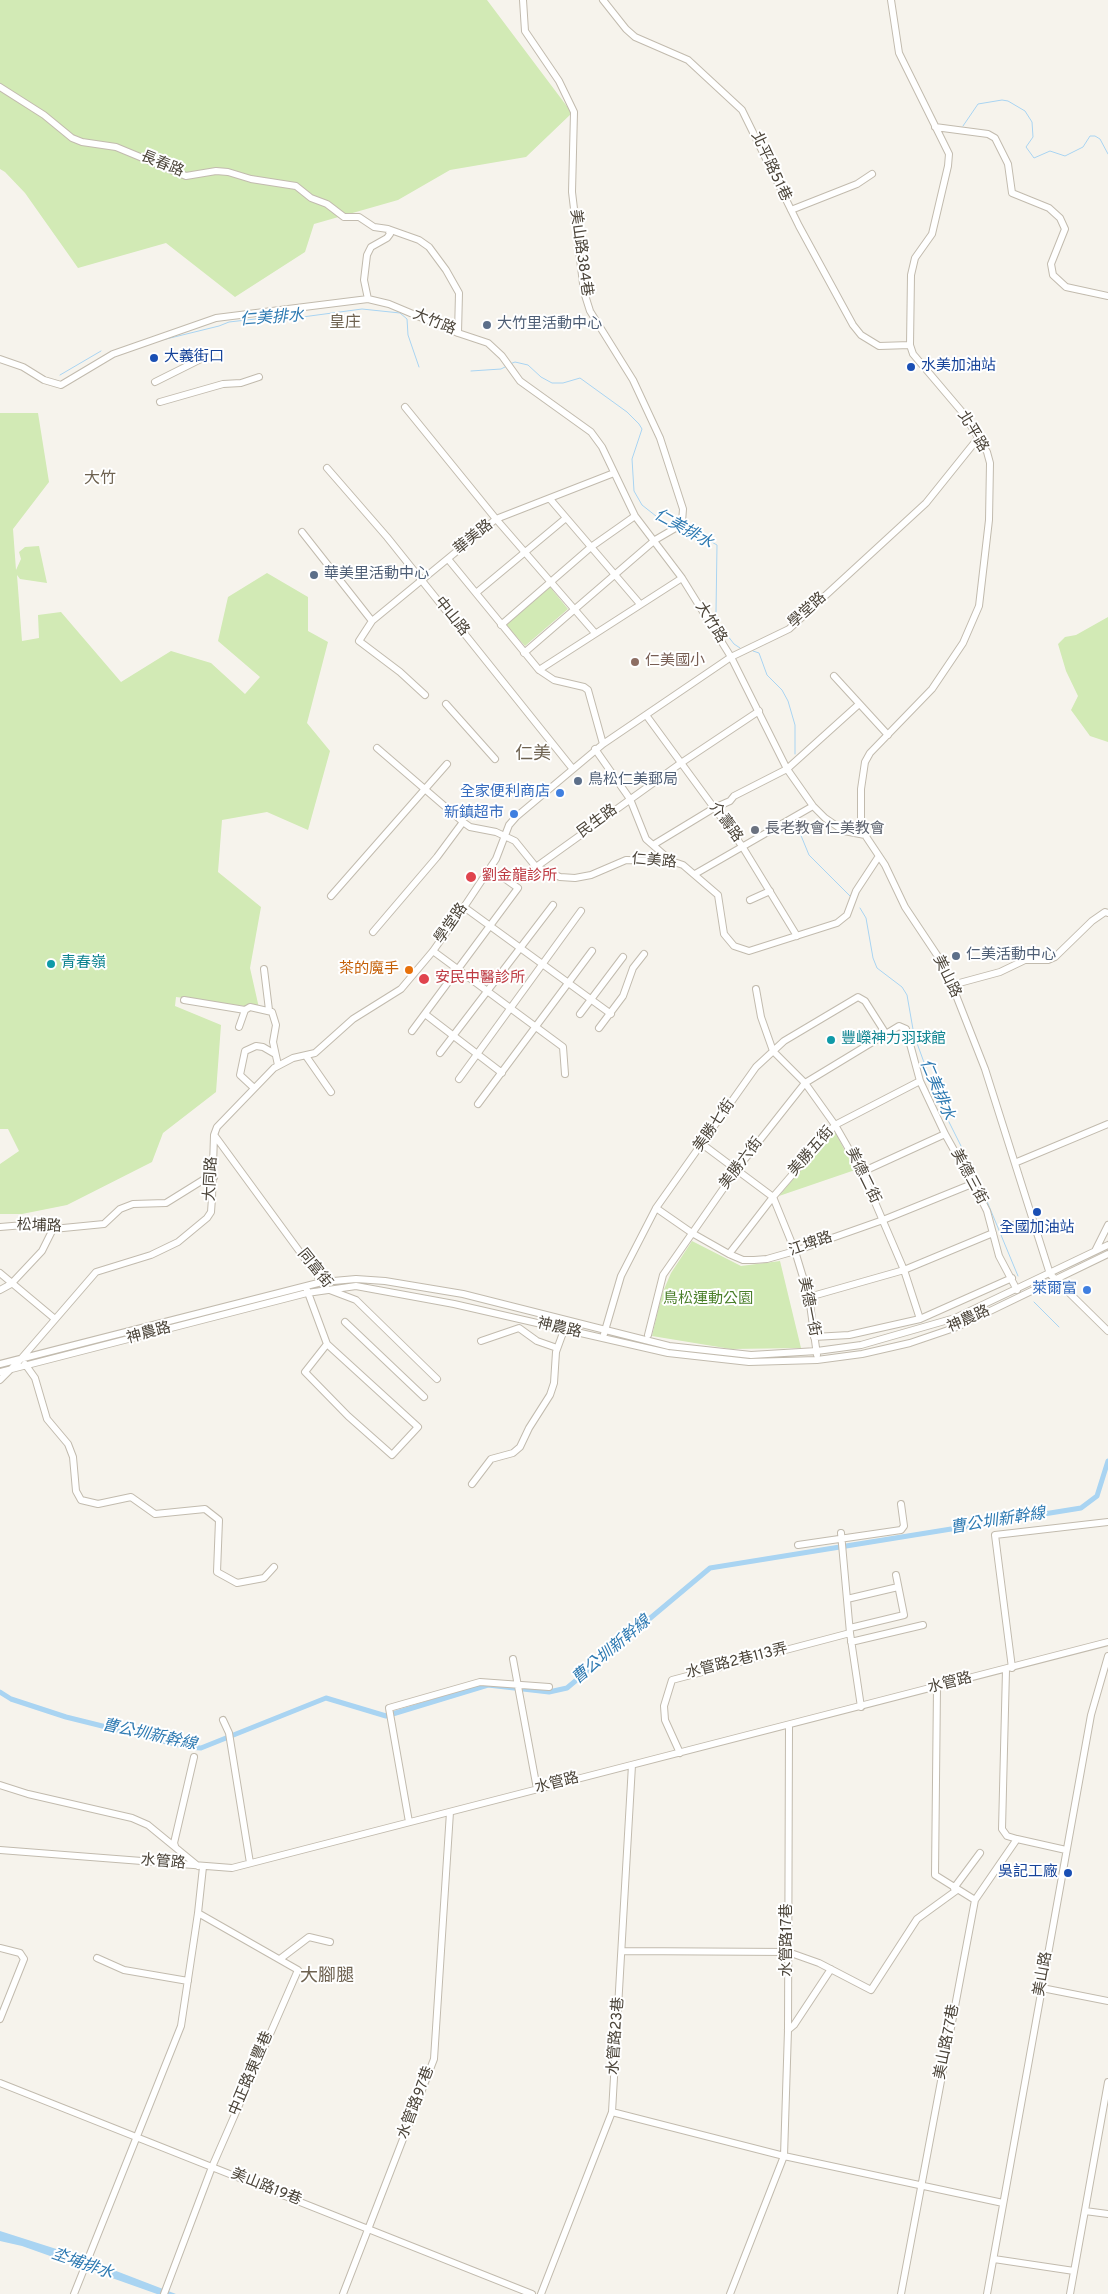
<!DOCTYPE html>
<html>
<head>
<meta charset="utf-8">
<style>
	body { margin:0 }
	canvas { display:block; background:#f6f3ec }
</style>
</head>
<body>
<canvas width="1108" height="2294"></canvas>
<script>
const ctx = document.querySelector('canvas').getContext('2d');
ctx.lineJoin = 'round';
function fill(path, color) { ctx.fillStyle = color; ctx.fill(path, 'evenodd'); }
const toPath = rows => new Path2D(rows.map(r => 'M' + r).join(''));
function stroke(path, color, width, dash) { ctx.strokeStyle = color; ctx.lineWidth = width; ctx.lineCap = dash ? 'butt' : 'round'; ctx.setLineDash(dash || []); ctx.stroke(path); }
function label(font, color, halo, rows, align = 'center') {
  ctx.font = font + ' Overpass,"Noto Sans TC",sans-serif'; ctx.lineWidth = 4; ctx.setLineDash([]); ctx.textBaseline = 'middle'; ctx.strokeStyle = halo; ctx.fillStyle = color; for (const [text, x, y, turn = 0] of rows) {
    ctx.save(); ctx.translate(x, y); ctx.rotate((+turn || 0) * Math.PI / 180); ctx.textAlign = isNaN(turn) ? turn : align; if (halo) ctx.strokeText(text, 0, 0); ctx.fillText(text, 0, 0); ctx.restore();
  }
}
fill(toPath([
	[0,0,487,0,572,113,526,157,450,170,398,200,314,224,305,252,235,297,166,243,78,268,25,193,5,172,0,169],
	[0,413,38,413,49,482,13,529,16,570,21,559,19,552,25,547,39,546,47,583,20,579,17,575,22,641,39,638,38,615,61,612,121,682,171,651,211,663,245,694,260,677,218,641,228,597,267,573,308,597,308,631,328,642,307,723,330,751,308,830,267,812,222,820,218,872,261,907,250,968,259,1008,176,997,175,1006,221,1025,216,1092,163,1133,152,1162,67,1205,22,1214,0,1214,0,1164,19,1151,8,1129,0,1129],
	[550,587,568,609,525,646,506,625],
	[1108,617,1108,742,1090,736,1071,710,1078,696,1066,671,1058,644,1065,637,1076,635],
	[834,1130,855,1170,779,1196],
	[692,1241,741,1266,780,1261,801,1348,731,1349,652,1336,662,1294,671,1273]
]), '#d2eab5');
fill(toPath([
	[0,2231,72,2254,176,2294,157,2294,22,2246,0,2241]
]), '#a9d4f2');
stroke(toPath([
	[963,126,978,104,1002,100,1008,101,1025,111,1032,122,1033,137,1026,147,1034,158,1050,151,1065,156,1083,147,1090,136,1095,136,1100,139,1108,154],
	[162,340,219,326,229,322,264,318,280,320,362,309,400,313,407,319,408,335,419,367],
	[510,364,515,362,528,365,541,377,552,383,563,383,580,378,627,412,639,424,642,429,632,459,634,491,642,505,661,520,673,525],
	[471,371,501,369,507,366],
	[60,375,101,351],
	[679,529,699,535,717,545,716,612,718,623,734,644,740,648],
	[753,651,759,653,767,675,782,690,788,701,795,725,795,754],
	[795,821,809,855,851,897],
	[860,908,866,918,873,958,877,968,902,987,907,995,914,1035,937,1098,979,1182,1018,1276],
	[1034,1302,1059,1327]
]), '#a9d4f2', 1);
stroke(toPath([
	[0,1692,11,1699,66,1717,187,1747,201,1748,326,1698,386,1716,488,1685,549,1692,567,1688,710,1568,1081,1508,1097,1496,1108,1461]
]), '#a9d4f2', 5);
const minor = toPath([
	[523,0,525,31,559,81,574,112,572,192,584,292,590,311,633,380,660,438,683,509,682,522,679,526,655,540,524,653],
	[603,0,626,29,635,37,688,60,742,110,799,226,853,325,861,335,879,346,910,345],
	[0,87,44,115,72,138,82,142,116,147,186,176,216,171,228,172,251,179,296,186,311,198,327,204,344,217,359,217,374,227,388,229,390,234,387,238,371,247,367,255,364,280,368,299],
	[935,127,988,134,995,138,1008,164,1012,193,1049,208,1060,218,1065,229,1051,264,1053,275,1066,287,1108,296],
	[791,210,857,184,872,174],
	[388,229,419,240,429,247,446,270,459,293,458,333],
	[0,359,23,367,44,380,61,385,113,354,216,318,368,299,389,304,458,333,488,343,502,356,520,381,591,432,602,447,635,516,682,578,731,657,787,769,813,806,825,818,844,831,865,835,885,865,905,907,937,955,952,985,985,1069,1050,1274,1108,1331],
	[155,382,205,357],
	[160,402,223,384,241,383,259,377],
	[405,407,496,519,595,633],
	[327,468,387,537,572,768],
	[550,499,640,604],
	[302,532,372,621],
	[448,559,539,670,554,680,584,687,588,690,603,744],
	[476,593,566,518],
	[501,625,591,547,635,516],
	[539,670,682,578],
	[834,676,888,735],
	[425,695,400,672,359,641,372,621,496,519,614,473],
	[446,704,495,759],
	[646,715,742,846,797,936],
	[377,748,463,822,470,827,496,832,515,841,536,867,560,877,575,878,591,875,626,860,671,861,683,865,718,895,724,934,734,946,749,951,837,923,847,915,856,891,879,856],
	[595,749,630,799,646,839,671,861],
	[865,835,861,821,861,789,865,762,870,753,932,689,963,643,979,606,989,520,990,463,987,452,963,413,913,354,910,345,911,275,915,258,932,234,948,166,949,154,899,53,891,0],
	[653,845,714,808,730,801,734,796,787,769,858,705],
	[536,867,681,763,759,711],
	[695,874,813,806],
	[331,896,447,764],
	[750,900,770,891],
	[464,907,611,1014],
	[373,932,437,857,463,822],
	[433,951,563,1047,565,1074],
	[264,969,269,1010],
	[952,985,1000,972,1025,960,1048,960,1055,957,1092,921,1105,912,1108,913],
	[756,989,761,1017,773,1051,805,1083,835,1125,862,1172,904,1270,920,1319],
	[184,1000,245,1010],
	[425,1014,502,1073],
	[580,1014,623,957],
	[239,1027,245,1010,250,1007,272,1012,276,1025,273,1042,278,1065],
	[599,1028,623,996,633,968,644,954],
	[412,1031,518,888,490,868],
	[440,1053,553,905],
	[306,1056,331,1092],
	[459,1079,581,911],
	[254,1088,240,1075,245,1051,256,1046,263,1047,275,1054],
	[478,1104,592,951],
	[215,1136,327,1289,356,1300,437,1379],
	[702,1144,773,1197,795,1251,809,1297,817,1355],
	[1017,1162,1108,1124],
	[862,1172,945,1134],
	[656,1208,692,1233,729,1254,743,1260,754,1260,767,1259,795,1251,883,1220,972,1184],
	[1010,1225,1037,1228],
	[0,1227,36,1224,53,1229,104,1224,120,1209,133,1204,166,1203,203,1180,214,1177],
	[1095,1251,1108,1225],
	[729,1254,773,1197,835,1125,920,1081],
	[0,1273,55,1319],
	[0,1290,11,1284,42,1251,53,1229],
	[307,1290,327,1344,418,1427,392,1455,348,1416,305,1372,327,1344],
	[809,1297,904,1270,993,1233],
	[345,1322,424,1397],
	[604,1334,621,1276,656,1208,756,1067,784,1041,858,997,865,1001,886,1034],
	[648,1335,663,1275,737,1169,805,1083,899,1026,906,1029,920,1081,945,1134,979,1195,987,1211,999,1256,1017,1290],
	[814,1337,849,1335,920,1319,1012,1278],
	[481,1341,519,1328,537,1341,557,1348],
	[0,1364,322,1282,356,1279,385,1281,463,1294,669,1346,751,1355,817,1351,861,1345,955,1318,1108,1245],
	[25,1364,35,1378,47,1419,68,1444,73,1457,76,1491,81,1500,98,1504,131,1497,155,1514,205,1509,219,1520,217,1572,237,1583,264,1578,274,1567],
	[0,1372,307,1293,356,1286,454,1304,668,1353,749,1362,817,1360,862,1354,910,1343,957,1327,1108,1254],
	[0,1380,20,1360,96,1272,151,1255,178,1242,207,1218,211,1212,212,1198,214,1135,217,1127,274,1068,293,1058,315,1053,353,1019,401,989,433,951,464,907,496,859,509,825,516,817,603,744,731,657,789,629,926,503,979,437],
	[472,1484,491,1459,513,1453,520,1447,529,1428,550,1395,554,1383,556,1352,564,1330],
	[841,1533,850,1633,861,1707],
	[798,1545,901,1530,904,1526,901,1504],
	[847,1599,898,1587],
	[850,1628,904,1615,896,1575],
	[851,1642,923,1625],
	[513,1659,537,1789],
	[1012,1668,995,1535,1108,1522],
	[1006,1670,1002,1829,1007,1836,1017,1839],
	[223,1720,229,1733,250,1863],
	[680,1753,665,1720,664,1706,672,1680,850,1633],
	[0,1785,28,1794,132,1818,148,1825,198,1866],
	[409,1822,389,1708,480,1682,549,1687],
	[175,1846,174,1843,194,1757],
	[0,1850,232,1868,1108,1642],
	[954,1888,980,1853],
	[975,1900,1017,1839,1066,1850],
	[0,1948,20,1953,24,1959,0,2019],
	[622,1951,788,1952,819,1963,871,1990,917,1919,957,1890],
	[97,1958,124,1970,188,1981],
	[280,1959,309,1937,330,1942],
	[1042,1988,1108,2001],
	[788,2030,794,2025,831,1969],
	[0,2083,532,2294],
	[612,2112,784,2156,1003,2203],
	[1085,2211,1108,2214],
	[994,2259,1074,2271],
	[74,2294,181,2026,198,1913],
	[164,2294,212,2167,298,1970,198,1913,203,1867],
	[343,2294,434,2059,450,1812],
	[541,2294,612,2112,632,1765],
	[730,2294,784,2156,788,2030,789,1725],
	[901,2294,975,1900,935,1875,937,1687],
	[987,2294,1091,1715,1108,1656],
	[1070,2294,1108,2082]
]);
stroke(minor, '#c2bbae', 8);
stroke(minor, '#fff', 6);
for (const [x, y, r, color] of [
	[487,325,5,"#5c6f8a"],
	[154,358,5,"#1a4fb4"],
	[911,367,5,"#1a4fb4"],
	[314,575,5,"#5c6f8a"],
	[635,662,5,"#8d6e63"],
	[578,781,5,"#5c6f8a"],
	[560,793,5,"#3f7fe0"],
	[514,814,5,"#3f7fe0"],
	[755,830,5,"#6b7280"],
	[471,877,6,"#e0444e"],
	[956,956,5,"#5c6f8a"],
	[51,964,5,"#0f9aa8"],
	[409,970,5,"#e8710a"],
	[424,979,6,"#e0444e"],
	[831,1040,5,"#0f9aa8"],
	[1037,1212,5,"#1a4fb4"],
	[1087,1290,5,"#3f7fe0"],
	[1068,1873,5,"#1a4fb4"]
]) { const dot = new Path2D(); dot.arc(x, y, r, 0, 2 * Math.PI); ctx.fillStyle = color; ctx.fill(dot); stroke(dot, '#fff', 2); }
label('15px', '#4b4439', '#fff', [
	["長春路",162,165,22],
	["北平路51巷",770,167,65],
	["美山路384巷",580,253,82],
	["大竹路",434,323,22],
	["北平路",972,432,59],
	["華美路",474,538,-39],
	["學堂路",808,611,-42],
	["中山路",451,617,51],
	["大竹路",710,623,58],
	["民生路",598,822,-36],
	["介壽路",725,823,54],
	["仁美路",654,862,5],
	["學堂路",452,924,-55],
	["美山路",946,977,64],
	["美勝七街",715,1126,-55],
	["美勝五街",812,1152,-49],
	["美勝六街",742,1164,-53],
	["美德二街",862,1176,64],
	["美德三街",968,1177,62],
	["大同路",212,1179,-87],
	["松埔路",39,1227,2],
	["江埤路",811,1245,-19],
	["同富街",314,1269,51],
	["美德一街",808,1307,79],
	["神農路",969,1320,-24],
	["神農路",559,1329,13],
	["神農路",149,1334,-15],
	["水管路2巷113弄",737,1662,-14],
	["水管路",950,1684,-14],
	["水管路",557,1784,-14],
	["水管路",163,1863,5],
	["水管路17巷",788,1940,-90],
	["美山路",1044,1974,-80],
	["水管路23巷",617,2036,-86],
	["美山路77巷",948,2042,-79],
	["中正路東豐巷",252,2074,-67],
	["水管路97巷",417,2103,-69],
	["美山路19巷",266,2188,22]
]);
label('15px', '#4e5e75', '#fff', [
	["大竹里活動中心",497,325],
	["華美里活動中心",324,575],
	["鳥松仁美郵局",588,781],
	["仁美活動中心",966,956]
], 'left');
label('15px', '#164399', '#fff', [
	["大義街口",164,358],
	["水美加油站",921,367],
	["全國加油站",1037,1229,"center"],
	["吳記工廠",1058,1873,"right"]
], 'left');
label('15px', '#785e54', '#fff', [
	["仁美國小",645,662]
], 'left');
label('15px', '#366cbe', '#fff', [
	["全家便利商店",550,793],
	["新鎮超市",504,814],
	["萊爾富",1077,1290]
], 'right');
label('15px', '#5b616d', '#fff', [
	["長老教會仁美教會",765,830]
], 'left');
label('15px', '#be3a42', '#fff', [
	["劉金龍診所",482,877],
	["安民中醫診所",435,979]
], 'left');
label('15px', '#0d838f', '#fff', [
	["青春嶺",61,964],
	["豐嶸神力羽球館",841,1040]
], 'left');
label('15px', '#c56008', '#fff', [
	["茶的魔手",399,970]
], 'right');
label('15px', '#4a7f2a', '#fff', [
	["鳥松運動公園",708,1300]
]);
label('italic 16px', '#2e7ab2', '#fff', [
	["仁美排水",272,319,-4],
	["仁美排水",683,530,29],
	["仁美排水",936,1090,67],
	["曹公圳新幹線",998,1522,-9],
	["曹公圳新幹線",612,1651,-40],
	["曹公圳新幹線",149,1736,12],
	["坔埔排水",82,2265,19]
]);
label('16px', '#6e6250', '#fff', [
	["皇庄",345,324],
	["大竹",100,480]
]);
label('18px', '#6e6250', '#fff', [
	["仁美",533,755],
	["大腳腿",327,1977]
]);
</script>
</body>
</html>
